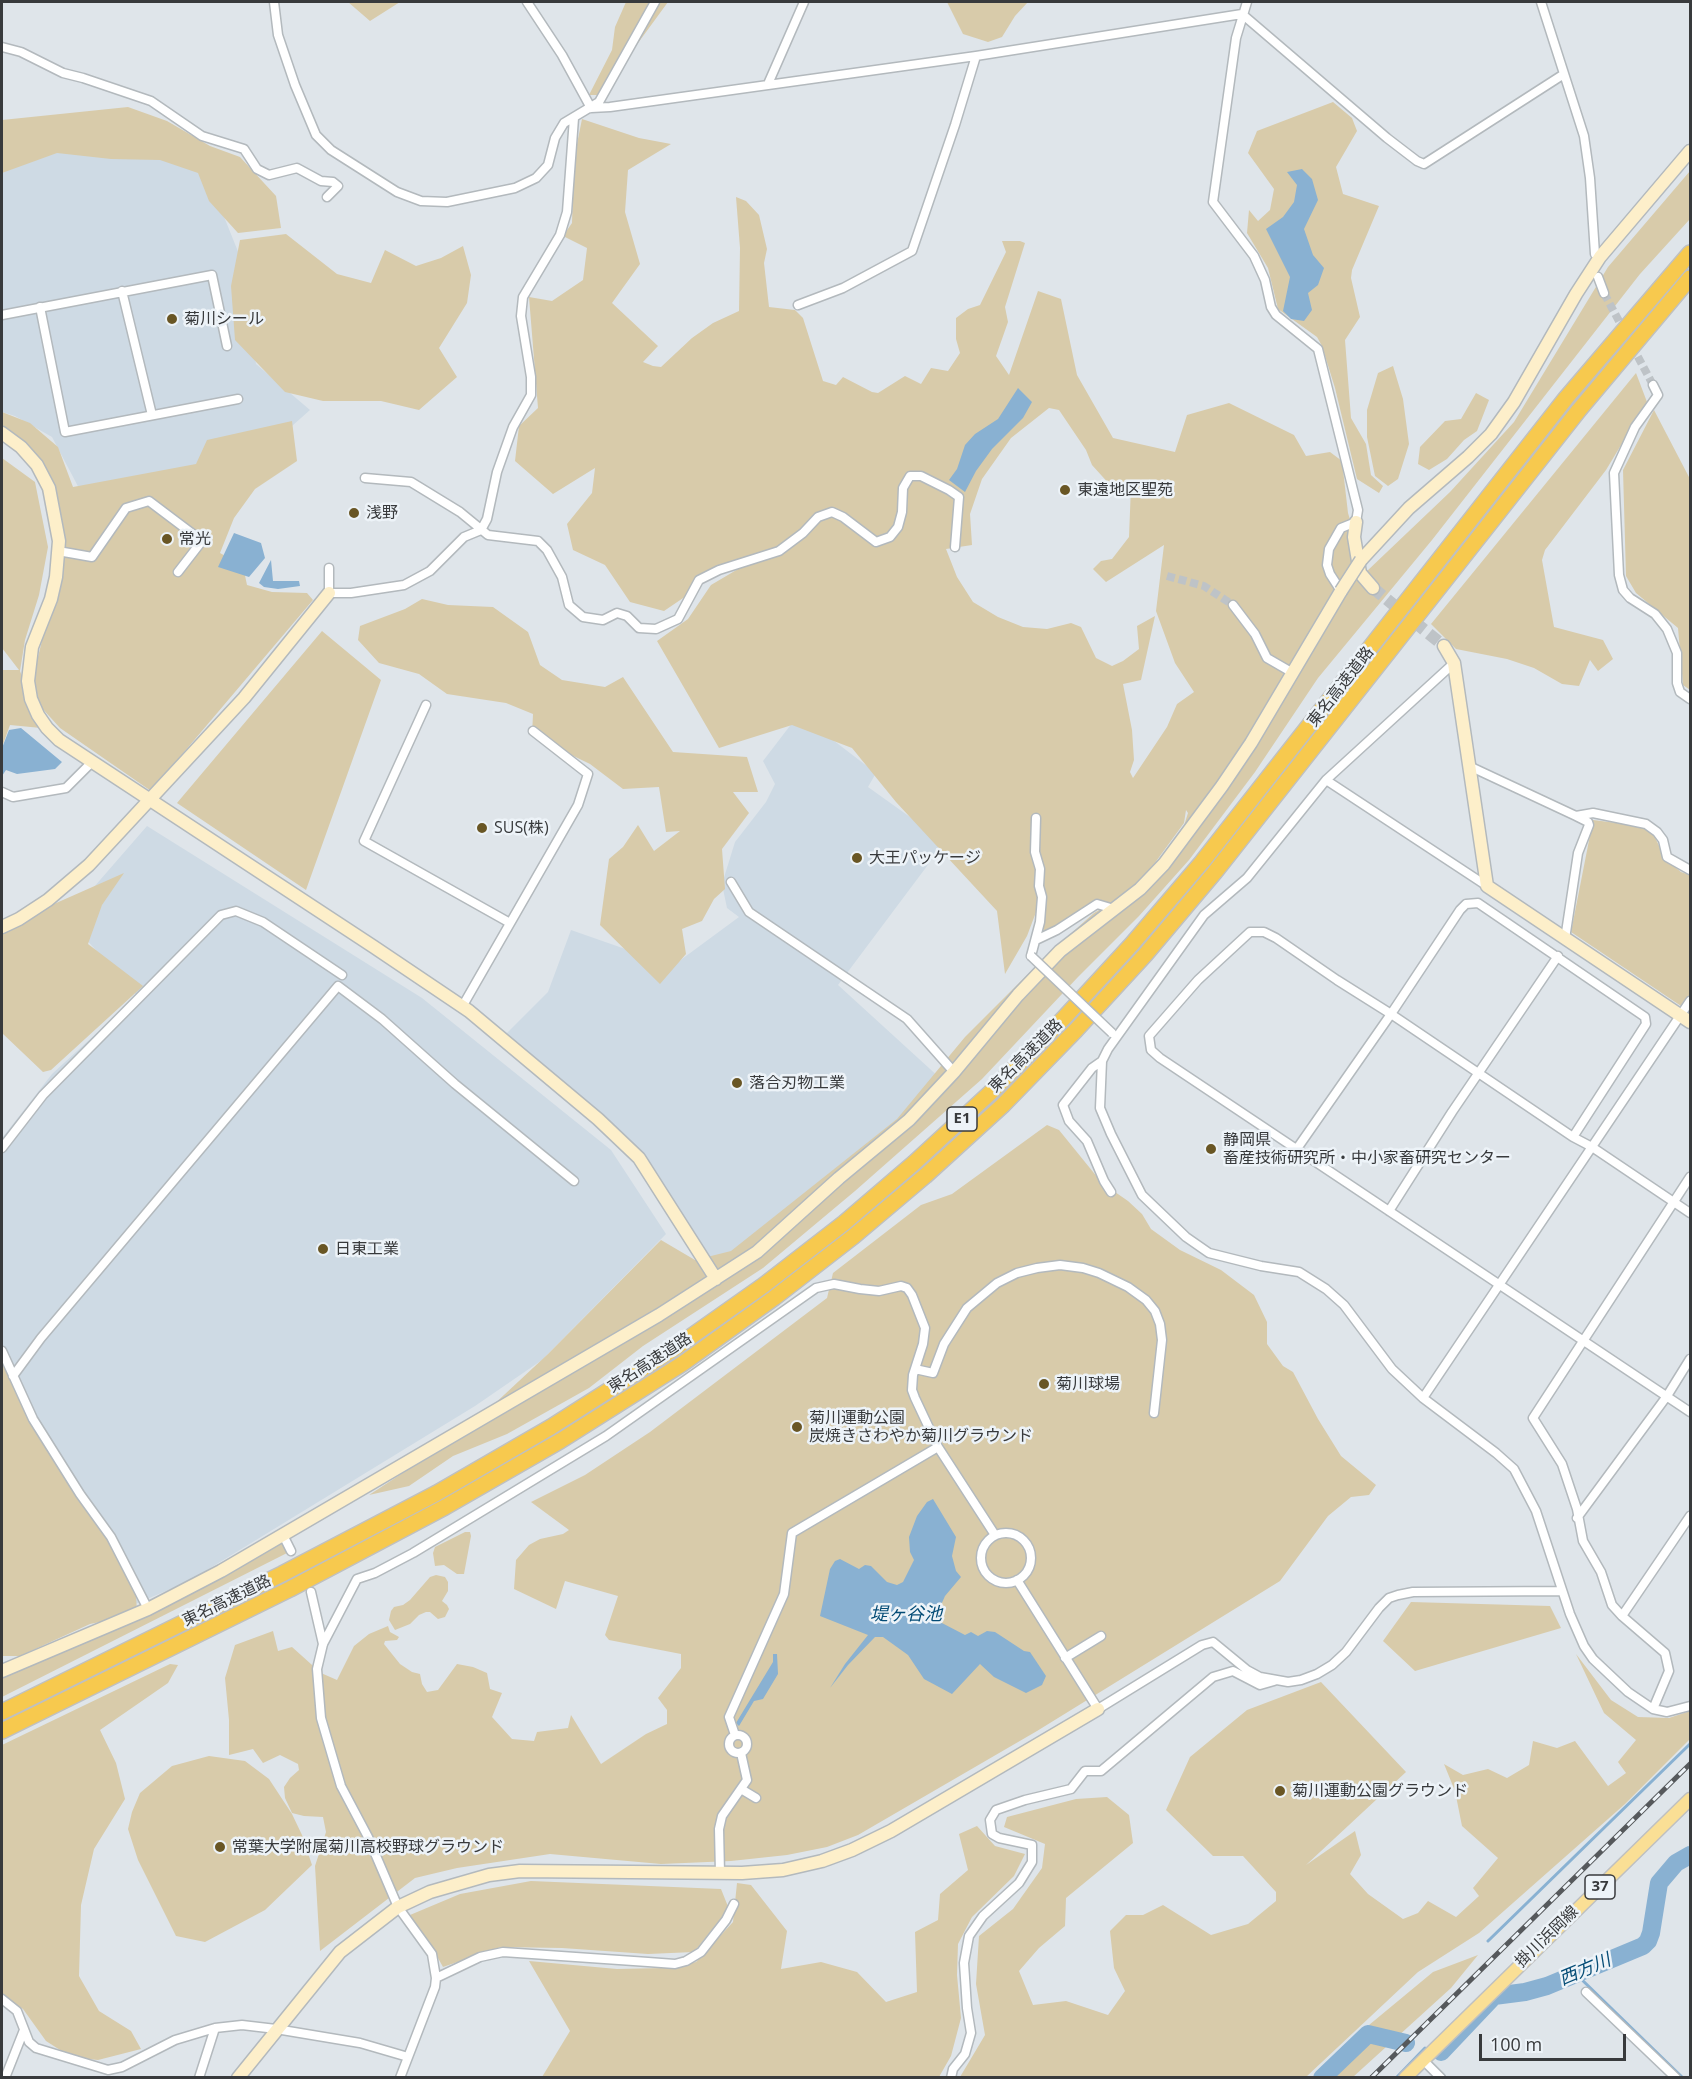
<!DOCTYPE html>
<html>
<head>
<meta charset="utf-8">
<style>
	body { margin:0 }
	#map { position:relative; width:1692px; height:2079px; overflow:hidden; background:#dfe5ea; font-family:"Open Sans",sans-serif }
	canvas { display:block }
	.frame { position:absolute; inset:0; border:3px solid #383a3c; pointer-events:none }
	.scale { position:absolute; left:1479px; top:2034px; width:147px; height:27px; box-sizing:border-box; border:3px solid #383a3c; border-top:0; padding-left:8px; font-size:18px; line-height:21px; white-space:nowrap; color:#383a3c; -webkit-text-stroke:4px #edf3f8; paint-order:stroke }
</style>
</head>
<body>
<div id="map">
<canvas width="1692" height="2079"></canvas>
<div class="frame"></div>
<div class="scale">100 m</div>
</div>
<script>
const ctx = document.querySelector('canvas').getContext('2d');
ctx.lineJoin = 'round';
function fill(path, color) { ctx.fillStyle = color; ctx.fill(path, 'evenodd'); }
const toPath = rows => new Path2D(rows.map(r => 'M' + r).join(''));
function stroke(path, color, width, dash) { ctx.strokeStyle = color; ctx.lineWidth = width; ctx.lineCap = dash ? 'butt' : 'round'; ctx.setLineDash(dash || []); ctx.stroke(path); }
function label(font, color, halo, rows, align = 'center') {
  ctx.font = font + ' "Open Sans","Noto Sans JP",sans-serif'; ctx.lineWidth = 5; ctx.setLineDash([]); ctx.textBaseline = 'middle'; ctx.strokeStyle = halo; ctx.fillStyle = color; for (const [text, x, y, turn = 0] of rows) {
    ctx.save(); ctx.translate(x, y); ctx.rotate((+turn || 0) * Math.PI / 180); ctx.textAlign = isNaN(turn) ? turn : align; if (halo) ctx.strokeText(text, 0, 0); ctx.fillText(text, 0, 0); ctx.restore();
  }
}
fill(toPath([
	[66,146,202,162,243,264,256,364,310,410,248,465,81,492,52,437,15,416,2,412,2,150],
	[799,714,876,773,868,787,945,842,838,985,941,1079,895,1128,716,1269,644,1156,506,1034,548,992,571,930,631,951,663,973,739,917,727,908,722,884,735,842,766,802,775,784,763,761],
	[147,826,422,998,611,1150,666,1234,542,1360,475,1406,189,1581,33,1648,21,1428,2,1389,2,1138,52,1074,137,996,67,918]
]), '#cedae4');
fill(toPath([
	[348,2,400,2,370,21],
	[626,2,668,2,600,95,589,95,612,50,615,27],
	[947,2,1028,2,1015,16,1002,37,988,42,963,34],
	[1333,102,1352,118,1357,131,1336,167,1343,194,1379,206,1352,270,1351,278,1360,317,1345,340,1351,418,1366,444,1371,475,1383,486,1379,493,1357,479,1335,388,1322,346,1317,337,1278,309,1268,268,1247,233,1249,210,1258,221,1270,210,1274,189,1248,153,1257,131],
	[128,107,167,121,210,146,240,157,276,196,281,228,238,233,209,201,198,173,160,160,111,159,57,153,2,173,2,120],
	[582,119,639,138,671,144,628,170,625,212,640,264,612,303,658,346,643,362,653,366,661,367,692,338,713,323,739,311,740,248,736,197,746,201,759,215,767,249,764,263,769,307,795,310,803,318,823,381,836,385,843,377,872,392,878,393,905,376,921,384,931,368,948,371,960,353,956,339,956,318,968,309,980,305,1006,252,1002,241,1020,241,1025,243,1005,307,1008,322,996,356,1009,375,1038,291,1061,299,1077,375,1113,438,1175,452,1187,415,1229,403,1294,435,1306,456,1330,452,1342,461,1348,513,1366,572,1450,492,1514,422,1608,267,1690,171,1690,219,1640,274,1432,540,1318,678,1255,772,1189,860,1139,916,1078,977,982,1079,855,1191,763,1268,643,1346,589,1388,507,1434,453,1456,409,1486,369,1495,461,1435,548,1354,661,1240,695,1260,731,1251,897,1119,965,1037,1050,952,1094,913,1113,902,1097,904,1044,936,1041,899,1027,936,1005,974,997,911,896,802,852,748,792,725,719,748,657,641,688,619,711,585,755,559,709,575,692,592,664,611,630,602,605,565,573,550,567,524,592,493,595,468,553,494,515,461,519,426,538,408,529,297,552,301,583,280,587,248,563,236,572,223,574,159],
	[1049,408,1059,410,1086,450,1092,465,1111,486,1131,486,1129,537,1112,559,1101,561,1093,569,1106,582,1164,545,1156,611,1175,663,1194,692,1177,704,1167,727,1133,778,1130,772,1134,760,1132,730,1123,684,1141,680,1155,616,1137,626,1139,649,1123,661,1112,666,1096,658,1081,627,1071,623,1047,629,1023,627,998,617,973,602,957,577,946,549,972,545,970,514,982,479,1011,438],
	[1186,810,1188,813,1178,845,1126,895,1119,899,1149,871,1184,823],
	[286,234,337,274,371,283,385,250,416,266,441,258,463,246,471,275,467,303,439,348,457,377,419,410,381,401,323,401,285,392,235,340,231,286,240,240],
	[1393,366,1403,399,1409,444,1398,479,1388,486,1375,476,1367,437,1367,410,1378,373],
	[1636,373,1647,402,1606,470,1545,550,1542,560,1554,627,1603,640,1613,659,1598,671,1590,660,1579,686,1562,684,1534,668,1507,659,1456,649,1431,624],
	[1476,393,1489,400,1477,431,1464,440,1447,459,1429,470,1418,464,1420,447,1445,421,1461,419],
	[1654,410,1690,479,1690,690,1683,685,1678,628,1636,593,1626,576,1623,470],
	[2,412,30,423,58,447,73,487,196,464,207,440,292,421,297,461,255,489,234,518,220,553,243,566,247,585,272,592,307,593,313,600,151,791,60,728,40,706,33,677,66,544,42,462,14,434,2,427],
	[2,458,35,482,48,547,39,595,25,640,20,671,41,728,10,725,2,747,2,670,19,670,2,648],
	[422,599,448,605,493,607,528,632,540,665,562,680,605,687,623,677,673,752,747,757,758,792,733,792,749,813,722,849,725,889,714,899,702,921,682,929,686,954,660,984,600,925,609,859,623,847,638,825,654,851,680,831,666,832,659,787,623,789,590,764,532,736,533,714,506,703,447,694,419,674,379,663,358,640,360,626,405,609],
	[322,631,381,680,306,890,177,803],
	[1593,820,1641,826,1654,835,1665,859,1681,872,1690,875,1690,1012,1571,932],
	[124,873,102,905,88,944,143,986,51,1070,43,1072,2,1033,2,927],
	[1047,1125,1059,1130,1102,1183,1128,1201,1142,1214,1151,1229,1180,1250,1221,1270,1254,1295,1267,1322,1267,1344,1283,1366,1293,1372,1318,1419,1341,1456,1376,1485,1369,1495,1351,1497,1328,1516,1280,1581,1037,1731,858,1835,827,1847,787,1855,731,1861,661,1864,550,1854,457,1868,415,1878,320,1951,315,1866,326,1832,323,1817,304,1816,292,1813,285,1798,284,1787,290,1778,299,1770,298,1764,280,1755,263,1763,253,1749,229,1755,229,1720,225,1678,235,1645,273,1631,278,1651,292,1647,321,1673,337,1680,354,1646,369,1634,388,1626,390,1632,399,1637,397,1640,385,1641,384,1644,400,1664,412,1672,420,1674,422,1684,427,1692,438,1690,457,1664,473,1667,487,1673,490,1689,502,1693,492,1717,512,1739,534,1741,537,1732,568,1728,571,1715,601,1764,646,1734,667,1724,667,1710,658,1698,681,1668,681,1654,609,1640,605,1635,618,1596,565,1581,556,1609,514,1589,516,1560,529,1545,540,1539,563,1534,569,1530,531,1502,585,1475,650,1432,827,1298,833,1273,921,1205,952,1194],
	[2,1354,24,1403,135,1582,137,1611,283,1535,291,1551,2,1697,2,1672,124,1617,90,1624,20,1656,2,1656],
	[465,1532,470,1532,471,1536,464,1574,457,1574,444,1565,435,1566,433,1553,435,1547],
	[436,1575,445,1577,448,1582,448,1591,442,1601,447,1605,449,1609,445,1617,438,1619,430,1612,426,1612,419,1615,410,1624,395,1630,389,1620,391,1611,394,1607,403,1605,410,1600,430,1577],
	[1411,1602,1550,1606,1561,1628,1415,1671,1383,1641],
	[1576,1654,1611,1700,1638,1717,1669,1718,1690,1711,1690,1739,1625,1804,1479,1933,1418,1972,1306,2077,960,2077,985,2035,976,1984,979,1936,1013,1909,1042,1868,1045,1844,1004,1827,1007,1817,1076,1799,1107,1797,1129,1815,1133,1843,1066,1898,1065,1926,1039,1948,1019,1971,1033,2005,1066,2001,1108,2015,1125,1991,1114,1968,1110,1931,1126,1915,1143,1915,1163,1905,1211,1935,1248,1924,1276,1901,1276,1892,1243,1856,1213,1856,1166,1810,1190,1757,1247,1710,1321,1682,1406,1772,1306,1865,1355,1831,1361,1855,1350,1874,1368,1894,1403,1919,1418,1913,1428,1901,1456,1917,1479,1896,1473,1888,1498,1858,1462,1826,1455,1791,1444,1764,1463,1775,1488,1769,1507,1778,1529,1765,1533,1741,1557,1748,1575,1741,1608,1786,1626,1773,1618,1762,1636,1740,1604,1713],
	[170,1664,178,1665,168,1683,100,1730,116,1763,125,1799,94,1849,81,1905,79,1976,99,2011,131,2031,141,2049,98,2060,71,2057,46,2041,23,2009,2,1995,2,1745],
	[209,1756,245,1761,269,1779,292,1814,302,1835,312,1865,265,1910,205,1942,176,1936,138,1860,128,1829,132,1812,140,1793,172,1766],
	[977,1826,995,1846,1025,1854,1014,1876,972,1917,958,1944,957,1975,961,2018,951,2056,939,2077,542,2077,570,2031,529,1961,617,1969,664,1968,696,1962,733,1922,737,1883,751,1885,787,1931,781,1969,821,1962,857,1972,886,2002,917,1992,915,1932,938,1920,940,1894,968,1870,959,1834],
	[531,1881,721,1889,729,1909,694,1952,648,1954,562,1948,501,1947,443,1967,433,1949,410,1915,460,1894],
	[1478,1955,1451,1988,1353,2077,1318,2077,1363,2030,1433,1972]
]), '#d8cbaa');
fill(toPath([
	[1302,169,1312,179,1318,200,1304,229,1313,255,1324,268,1318,285,1308,293,1312,310,1304,321,1291,319,1283,311,1290,277,1266,229,1283,217,1294,202,1297,185,1287,172],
	[1018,388,1032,402,1023,418,992,449,976,471,965,492,949,480,957,469,965,445,975,434,998,419],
	[234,533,261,543,265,558,249,577,218,567],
	[271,560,273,581,299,581,300,586,278,589,264,587,259,583],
	[21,728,62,762,55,769,17,774,6,770,2,776,2,748,9,730],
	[933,1499,956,1537,952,1556,956,1571,961,1577,945,1596,937,1614,940,1622,965,1635,971,1632,978,1636,987,1631,995,1632,1024,1651,1030,1652,1046,1676,1042,1685,1026,1693,994,1677,980,1664,952,1694,924,1679,908,1655,883,1637,875,1637,848,1665,830,1688,845,1664,868,1635,820,1616,830,1569,835,1561,840,1559,859,1569,865,1565,871,1566,887,1582,897,1585,903,1582,914,1560,910,1552,909,1537,917,1516,927,1502],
	[773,1654,777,1654,778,1674,763,1699,754,1701,739,1726,736,1723,773,1662]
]), '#89b1d2');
stroke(toPath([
	[1488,1941,1690,1744],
	[1577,1975,1683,2078],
	[1396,2078,1425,2048]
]), '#89b1d2', 3);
stroke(toPath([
	[1441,2052,1494,1996,1525,1992,1547,1986,1643,1946,1648,1941,1651,1933,1659,1883,1676,1863,1690,1855],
	[1322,2078,1368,2034,1406,2043]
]), '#89b1d2', 18);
stroke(toPath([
	[1604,293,1653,385],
	[1167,576,1204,586,1233,605]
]), '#bec3c7', 8, [8, 4]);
stroke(toPath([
	[1373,588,1444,646]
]), '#bec3c7', 12, [12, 6]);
const street = toPath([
	[274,2,278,35,295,85,316,135,331,150,397,192,421,201,447,202,515,188,536,178,548,165,555,138,564,123,599,102,655,2],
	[527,2,562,55,591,108],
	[1247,2,1236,38,1213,202,1254,256,1265,280,1271,307,1276,315,1318,349,1358,510,1356,522,1341,528,1329,549,1327,565,1330,574,1341,591],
	[1541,2,1584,136,1590,178,1595,254],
	[2,47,21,52,63,73,83,78,151,101,202,136,244,149,257,169,269,175,297,168,321,181,333,182,338,186,327,197],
	[768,84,804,2],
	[591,108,610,107,976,56,1242,14,1387,138,1417,161,1424,164,1564,74],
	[1598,277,1604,293],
	[122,291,152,415],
	[798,305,843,288,912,251,955,125,976,56],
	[40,307,65,432,238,399],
	[2,315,212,275,227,346],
	[1653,385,1658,395,1635,427,1614,473,1619,575,1623,590,1630,598,1655,614,1667,629,1677,653,1677,683,1680,692,1690,699],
	[365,478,411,482,460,512,488,535,538,541,547,550,562,577,569,605,583,617,603,620,617,613,627,616,639,628,656,629,678,619,699,580,719,570,779,551,803,533,818,517,832,512,843,517,876,542,890,537,898,527,902,512,903,488,910,476,921,476,949,490,959,497,955,547],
	[58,551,92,557,126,508,149,501,202,541,178,572],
	[329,568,329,593,351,593,404,585,430,571,464,537,481,530,487,519,497,472,513,427,531,395,531,377,521,316,523,297,560,235,567,212,574,118],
	[1233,605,1255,634,1267,658,1293,673],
	[1454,663,1326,780,1247,878,1204,915,1108,1049,1102,1061,1100,1108,1111,1134,1142,1195,1186,1237,1209,1253,1261,1266,1299,1272,1326,1289,1344,1305,1392,1369,1423,1398,1496,1453,1514,1469,1536,1511,1570,1614,1584,1646,1593,1659,1628,1692,1653,1709,1667,1712,1690,1706],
	[426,705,364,841,510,923],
	[1469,766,1576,816,1593,813,1646,824,1657,832,1663,840,1667,857,1690,870],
	[1326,780,1487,886],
	[2,792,13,797,66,788,92,762],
	[731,882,749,912,907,1019,954,1072],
	[1565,939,1578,853,1589,825,1588,822,1576,816],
	[1036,940,1057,930,1097,904,1114,909],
	[1031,956,1040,922,1042,897,1039,886,1040,869,1035,852,1036,818],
	[462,1007,578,805,588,774,533,731],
	[1102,1061,1092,1068,1063,1105,1069,1121,1087,1141,1104,1181,1111,1192],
	[2,1148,43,1095,221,915,236,911,263,922,342,975],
	[1296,1150,1391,1014,1460,910,1466,904,1478,903,1645,1017,1646,1024,1573,1137],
	[1389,1211,1452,1112,1558,956],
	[1690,1213,1592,1147,1573,1137,1391,1014,1337,980,1276,938,1264,932,1250,932,1198,980,1149,1036,1151,1050,1160,1058,1690,1412],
	[2,1351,33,1419,80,1494,111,1537,148,1609],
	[915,1369,933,1373,944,1344,967,1308,997,1283,1017,1273,1037,1268,1060,1265,1083,1268,1099,1273,1128,1287,1146,1300,1155,1311,1160,1324,1162,1340,1154,1413],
	[13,1376,41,1338,338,986,382,1019,455,1084,574,1181],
	[1423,1398,1690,1001],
	[1577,1518,1667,1396,1690,1359],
	'981 1558a25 25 0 1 1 50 0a25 25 0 1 1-50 0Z',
	[283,1535,291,1551],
	[1017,1580,1098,1709,1202,1645,1213,1642,1247,1670,1260,1677,1288,1682,1301,1680,1317,1674,1332,1665,1346,1652,1379,1608,1389,1598,1398,1595,1413,1592,1561,1591],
	[311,1592,323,1644],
	[1622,1616,1690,1516],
	[1065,1658,1101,1636],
	[1653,1709,1669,1671,1665,1653,1622,1616,1612,1605,1601,1572,1583,1541,1577,1509,1562,1464,1533,1418,1690,1177],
	'729 1744a9 9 0 1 1 18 0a9 9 0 1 1-18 0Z',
	[735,1735,729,1717,784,1594,792,1533,938,1447],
	[741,1789,756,1798],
	[720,1873,719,1829,722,1816,747,1780,741,1753],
	[436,1978,480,1957,503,1952,648,1962,675,1964,686,1961,701,1952,726,1920,734,1904],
	[1586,1992,1676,2078],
	[2,1999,17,2011,29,2042,36,2048,108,2070,122,2067,175,2040,215,2028,242,2025,276,2029,360,2043,408,2057],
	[1423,2060,1441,2078],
	[5,2078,24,2030],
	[199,2078,215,2028],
	[400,2078,435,1987,436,1978,432,1954,398,1907,368,1837,341,1786,321,1718,317,1669,323,1644,357,1579,375,1573,413,1553,606,1436,816,1288,834,1284,860,1289,879,1291,901,1286,907,1288,912,1295,925,1328,923,1344,913,1375,912,1390,915,1398,938,1447,995,1535],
	[951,2078,953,2069,965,2054,971,2033,967,2008,964,1963,969,1936,983,1916,1019,1883,1032,1862,1032,1845,999,1838,992,1834,990,1820,996,1810,1025,1800,1071,1789,1085,1771,1101,1771,1213,1677,1233,1671,1260,1685,1274,1681]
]);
const secondary = toPath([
	[2,433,21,447,37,465,49,488,59,541,56,577,51,599,32,647,28,681,31,699,38,715,47,728,59,740,374,947,469,1011,598,1119,639,1158,716,1279],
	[1356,522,1354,537,1360,573,1373,588],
	[1361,560,1409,508,1468,457,1491,434,1514,402,1576,294,1600,257,1690,151],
	[1444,646,1454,663,1487,886,1690,1022],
	[2,927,19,919,48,900,89,865,244,698,329,593],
	[2,1671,148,1609,221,1571,659,1315,757,1252,839,1178,909,1120,954,1072,1018,995,1060,951,1140,889,1164,864,1222,786,1251,743,1341,591],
	[238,2078,340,1952,398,1907,430,1892,489,1875,520,1871,742,1873,783,1870,822,1861,852,1850,891,1831,1098,1709]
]);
const primary = toPath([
	[1405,2078,1690,1799]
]);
const highway = toPath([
	[2,1712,282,1574,437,1493,551,1427,672,1350,764,1285,844,1223,914,1163,990,1093,1063,1019,1132,944,1202,862,1566,398,1690,253],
	[2,1731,290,1589,445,1507,560,1441,682,1364,774,1298,854,1236,925,1176,1003,1105,1076,1030,1145,955,1215,872,1579,410,1690,278]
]);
stroke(street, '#b3b9bd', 11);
stroke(secondary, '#b3b9bd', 15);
stroke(primary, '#bfc0c1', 15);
stroke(highway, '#bfc0c1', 18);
stroke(street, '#fff', 8);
stroke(secondary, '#fdefca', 12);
stroke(primary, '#fadf95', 12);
stroke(highway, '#f7c94e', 15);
const rail = toPath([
	[1371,2078,1690,1764]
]);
stroke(rail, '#56595c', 5);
stroke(rail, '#edf3f8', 3, [9]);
const streetBridge = toPath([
	[1031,956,1112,1033]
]);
const secondaryBridge = toPath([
	[1341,591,1361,560]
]);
stroke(streetBridge, '#b3b9bd', 11, []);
stroke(secondaryBridge, '#b3b9bd', 15, []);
stroke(streetBridge, '#fff', 8);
stroke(secondaryBridge, '#fdefca', 12);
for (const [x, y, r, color] of [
	[172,319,6,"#695624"],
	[1065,490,6,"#695624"],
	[354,513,6,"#695624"],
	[167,539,6,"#695624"],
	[482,828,6,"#695624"],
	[857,858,6,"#695624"],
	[737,1083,6,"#695624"],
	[1211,1149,6,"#695624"],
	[323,1249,6,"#695624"],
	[1044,1384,6,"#695624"],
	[797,1427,6,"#695624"],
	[1280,1791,6,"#695624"],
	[220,1847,6,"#695624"]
]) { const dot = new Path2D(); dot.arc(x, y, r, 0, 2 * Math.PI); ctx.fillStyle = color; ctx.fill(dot); stroke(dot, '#edf3f8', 2); }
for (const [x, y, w] of [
	[962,1119,30],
	[1600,1887,30]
]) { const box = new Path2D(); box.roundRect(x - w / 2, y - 12, w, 24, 4.5); ctx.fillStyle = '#edf3f8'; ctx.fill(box); stroke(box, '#383a3c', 1.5); }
label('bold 15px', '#383a3c', null, [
	["E1",962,1119],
	["37",1600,1887]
]);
label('16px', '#383a3c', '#edf3f8', [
	["菊川シール",184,319],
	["東遠地区聖苑",1077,490],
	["浅野",366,513],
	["常光",179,539],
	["SUS(株)",494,828],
	["大王パッケージ",869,858],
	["落合刃物工業",749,1083],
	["静岡県",1223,1140],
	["畜産技術研究所・中小家畜研究センター",1223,1158],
	["日東工業",335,1249],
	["菊川球場",1056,1384],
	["菊川運動公園",809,1418],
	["炭焼きさわやか菊川グラウンド",809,1436],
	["菊川運動公園グラウンド",1292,1791],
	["常葉大学附属菊川高校野球グラウンド",232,1847]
], 'left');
label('16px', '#383a3c', '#edf3f8', [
	["東名高速道路",1341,687,-52],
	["東名高速道路",1026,1056,-45],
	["東名高速道路",650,1363,-33],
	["東名高速道路",227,1601,-26],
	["掛川浜岡線",1547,1937,-44]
]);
label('italic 18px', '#044c76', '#edf3f8', [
	["堤ヶ谷池",906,1615],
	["西方川",1585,1970,-23]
]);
</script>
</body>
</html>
